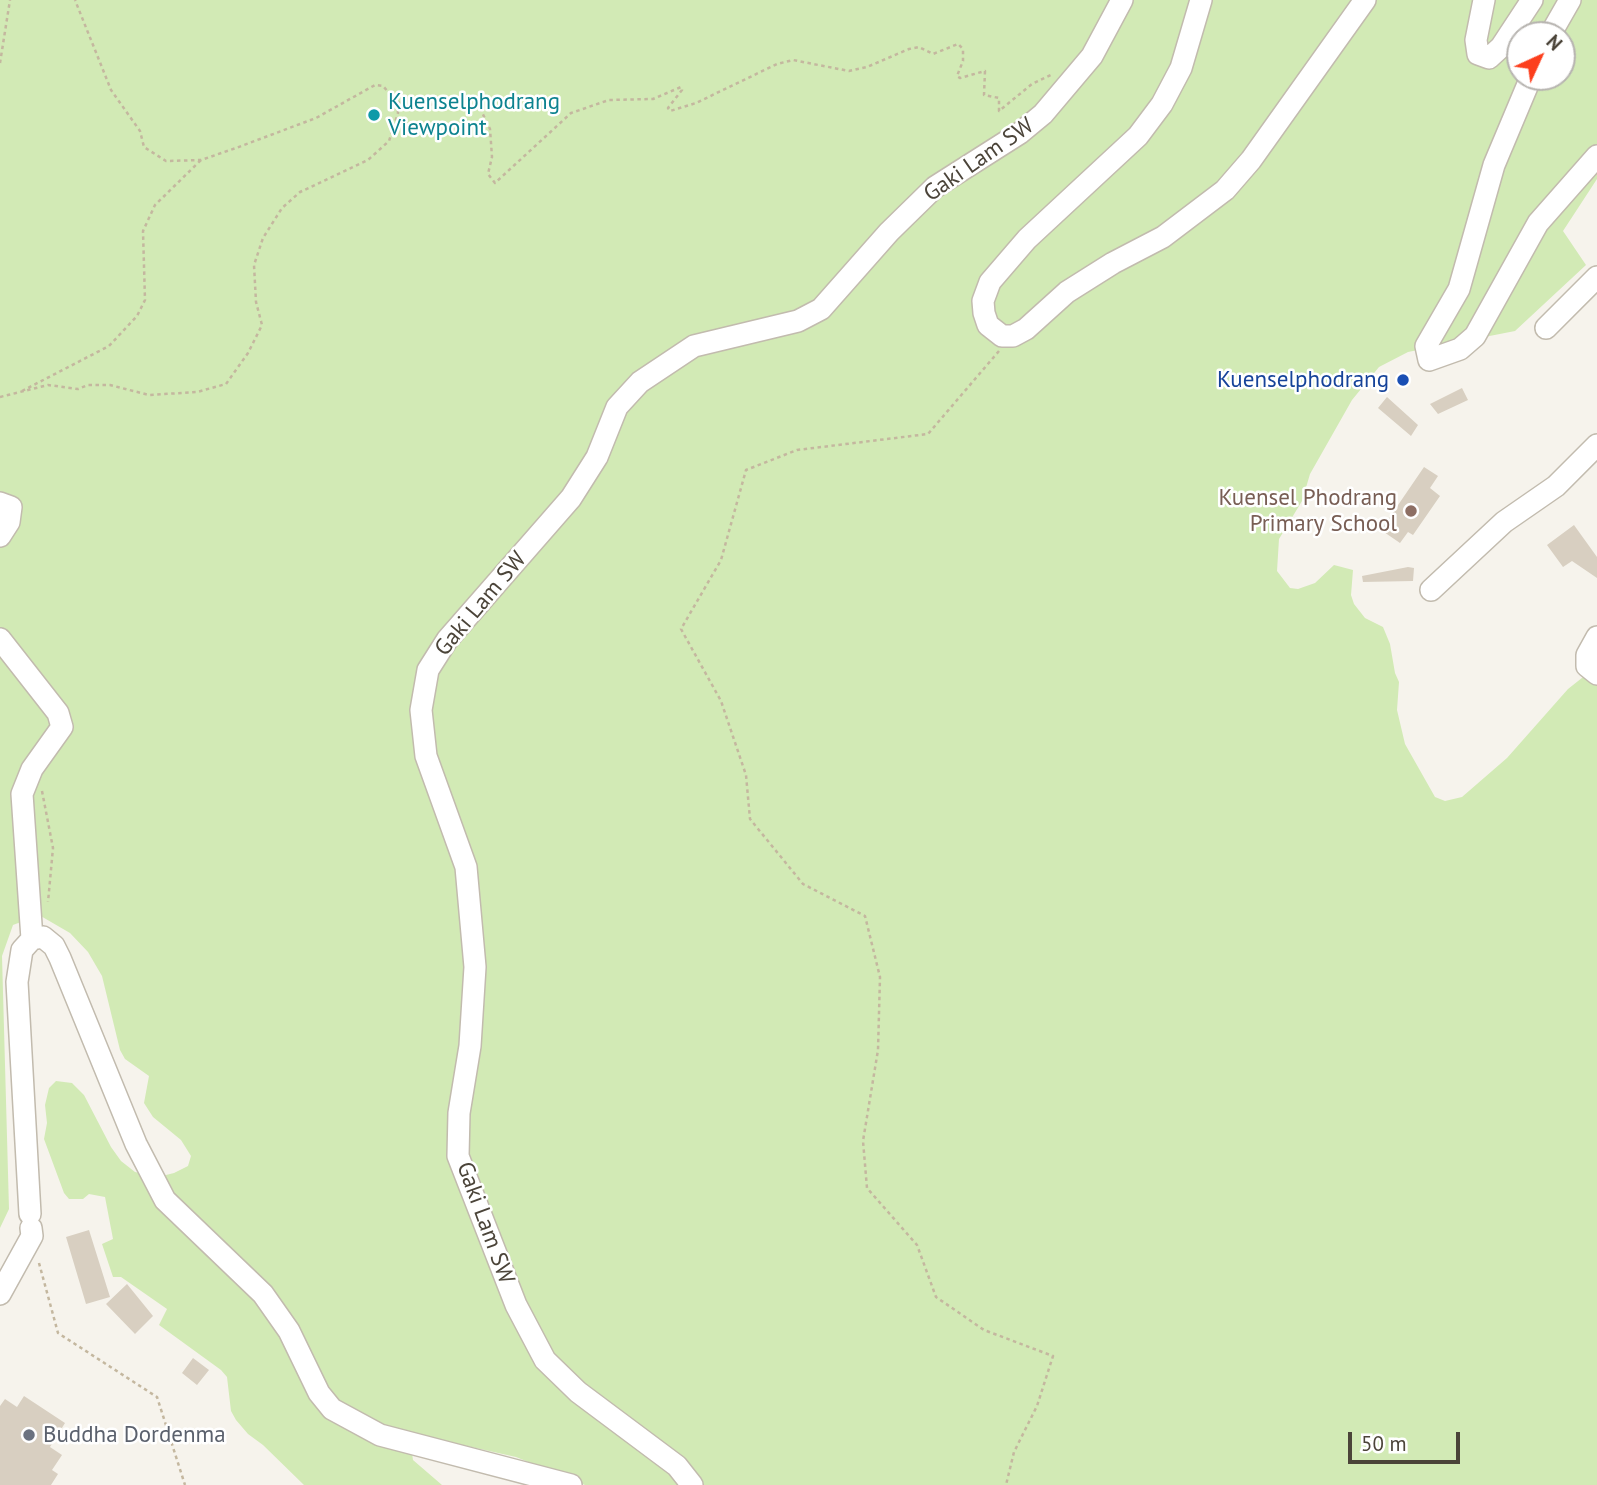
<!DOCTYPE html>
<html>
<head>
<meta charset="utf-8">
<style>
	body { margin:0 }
	#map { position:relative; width:1597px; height:1485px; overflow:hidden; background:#f6f3ec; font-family:"PT Sans",sans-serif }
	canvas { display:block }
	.north { position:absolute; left:1506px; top:21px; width:70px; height:70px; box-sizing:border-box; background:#fff; border:2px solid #b7b4b0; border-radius:50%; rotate:45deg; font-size:19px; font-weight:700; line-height:28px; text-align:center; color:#4b4439 }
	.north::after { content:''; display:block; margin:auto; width:24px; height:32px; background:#fc3f1d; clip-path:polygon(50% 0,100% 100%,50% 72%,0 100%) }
	.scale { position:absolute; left:1348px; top:1432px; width:112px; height:32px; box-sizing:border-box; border:4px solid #4b4439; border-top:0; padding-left:9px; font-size:21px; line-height:24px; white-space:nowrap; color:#4b4439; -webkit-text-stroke:5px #fff; paint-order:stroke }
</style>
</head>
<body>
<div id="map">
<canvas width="1597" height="1485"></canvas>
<div class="north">N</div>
<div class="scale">50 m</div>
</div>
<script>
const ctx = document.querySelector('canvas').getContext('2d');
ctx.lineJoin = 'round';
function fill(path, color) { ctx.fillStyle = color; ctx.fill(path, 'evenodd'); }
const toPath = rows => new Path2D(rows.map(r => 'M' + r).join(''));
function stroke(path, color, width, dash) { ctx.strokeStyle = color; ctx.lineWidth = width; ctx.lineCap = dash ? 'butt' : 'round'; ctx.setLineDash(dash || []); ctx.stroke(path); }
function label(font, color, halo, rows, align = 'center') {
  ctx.font = font + ' "PT Sans",sans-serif'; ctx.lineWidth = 5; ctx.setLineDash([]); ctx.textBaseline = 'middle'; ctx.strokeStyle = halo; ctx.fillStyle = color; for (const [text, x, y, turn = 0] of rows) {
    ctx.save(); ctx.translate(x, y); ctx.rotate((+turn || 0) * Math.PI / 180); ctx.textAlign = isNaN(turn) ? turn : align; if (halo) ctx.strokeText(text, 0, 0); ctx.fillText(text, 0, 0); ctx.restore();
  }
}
fill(toPath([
	[0,0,1597,0,1597,179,1563,231,1586,265,1515,331,1408,352,1379,367,1352,400,1310,474,1302,501,1279,539,1277,571,1290,588,1298,589,1315,583,1334,565,1353,570,1351,595,1354,604,1365,618,1383,627,1390,644,1395,673,1399,682,1397,710,1405,744,1435,797,1445,801,1462,797,1507,758,1568,689,1597,666,1597,1485,585,1485,516,1457,409,1433,413,1460,442,1485,304,1485,263,1445,248,1434,236,1420,231,1411,227,1377,221,1370,159,1325,167,1309,121,1277,113,1277,102,1244,113,1239,105,1197,89,1194,83,1199,69,1199,64,1193,44,1139,47,1123,45,1105,49,1088,56,1081,72,1083,84,1095,111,1147,121,1161,135,1172,158,1177,174,1173,188,1166,191,1156,181,1140,153,1117,144,1103,149,1076,125,1059,120,1050,102,976,88,952,70,933,39,915,13,925,2,956,9,1209,0,1228],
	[1520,35,1562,35,1562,77,1520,77]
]), '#d2eab5');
fill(toPath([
	[1462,388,1468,400,1438,414,1430,404],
	[1387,397,1418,425,1411,436,1378,408],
	[1424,467,1438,476,1430,488,1440,496,1413,535,1408,532,1400,543,1381,530],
	[1574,525,1597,557,1597,578,1572,561,1563,567,1547,545],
	[1408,567,1414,568,1413,581,1363,582,1362,576],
	[89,1230,110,1297,86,1304,66,1237],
	[127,1284,153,1316,135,1334,106,1304],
	[193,1358,209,1370,197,1385,182,1373],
	[24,1396,65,1423,50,1447,62,1455,52,1470,58,1474,51,1485,0,1485,0,1406,5,1399,17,1407]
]), '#d8cfc1');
const minor = toPath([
	[1201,0,1181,68,1162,104,1138,136,1027,239,990,282,983,301,984,313,988,325,1002,336,1013,336,1026,329,1067,292,1113,263,1163,237,1225,190,1251,160,1365,0],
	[1484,0,1476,40,1478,54,1489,58,1501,47,1532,0],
	[1550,35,1570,0],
	[1531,77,1494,165,1459,289,1426,346,1429,360,1460,349,1475,336,1538,223,1597,156],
	[1546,328,1597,277],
	[0,503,11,507,9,522,0,536],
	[1431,590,1504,522,1556,486,1597,445],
	[1597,637,1587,655,1587,666,1597,674],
	[0,639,58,713,62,727,32,769,22,794,32,939],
	[30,1214,17,982,22,950,32,939,43,937,54,946,60,958,136,1144,165,1200,263,1294,289,1331,319,1393,332,1409,380,1435,571,1485],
	[0,1294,32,1236,31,1228],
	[692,1485,677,1466,578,1392,545,1360,516,1305,458,1156,459,1113,470,1046,475,967,466,867,426,756,421,710,428,670,447,640,571,498,597,457,617,407,640,382,694,346,798,321,821,309,889,232,935,187,1020,133,1043,114,1092,56,1122,0]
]);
stroke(minor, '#c2bbae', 24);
stroke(toPath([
	[0,63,10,0],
	[397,102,417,108,469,96,477,102,490,129,492,157,488,174,495,183,571,113,609,100,653,99,681,87,682,90,668,108,670,111,696,103,777,64,793,60,849,71,867,67,909,49,919,47,933,54,958,44,963,49,963,61,957,76,960,78,985,71,984,95,999,98,999,111,1032,84,1051,75],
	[999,351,928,434,797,450,746,470,721,560,681,629,721,701,746,775,750,819,803,884,865,916,880,977,878,1050,863,1141,867,1188,917,1245,936,1297,984,1330,1053,1356,1037,1406,1014,1452,1006,1485],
	[22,391,109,346,137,316,145,300,143,231,155,205,201,160],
	[0,397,48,385,78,389,88,385,110,385,149,395,197,392,226,384,248,353,262,325,256,302,254,265,263,238,282,208,300,192,368,160,389,141,398,113,397,102,383,86,375,85,316,118,236,148,201,160,166,161,144,147,140,131,111,90,75,0],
	[42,791,53,848,48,902],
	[39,1263,58,1333,157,1397,185,1485]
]), '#c4b79f', 2.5, [3.5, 3.5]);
stroke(minor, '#fff', 21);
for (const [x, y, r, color] of [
	[374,115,7,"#0f9aa8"],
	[1403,380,7,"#1a4fb4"],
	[1411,511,7,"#8d6e63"],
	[29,1435,7,"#6b7280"]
]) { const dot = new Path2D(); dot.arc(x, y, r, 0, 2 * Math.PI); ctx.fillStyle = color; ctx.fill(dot); stroke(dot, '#fff', 2.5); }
label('23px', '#0d838f', '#fff', [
	["Kuenselphodrang",388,102],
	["Viewpoint",388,128]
], 'left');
label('23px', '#4b4439', '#fff', [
	["Gaki Lam SW",979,160,-35],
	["Gaki Lam SW",481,604,-50],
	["Gaki Lam SW",485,1223,70]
]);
label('23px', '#164399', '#fff', [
	["Kuenselphodrang",1389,380]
], 'right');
label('23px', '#785e54', '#fff', [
	["Kuensel Phodrang",1397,498],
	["Primary School",1397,524]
], 'right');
label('23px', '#5b616d', '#fff', [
	["Buddha Dordenma",43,1435]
], 'left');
</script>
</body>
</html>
